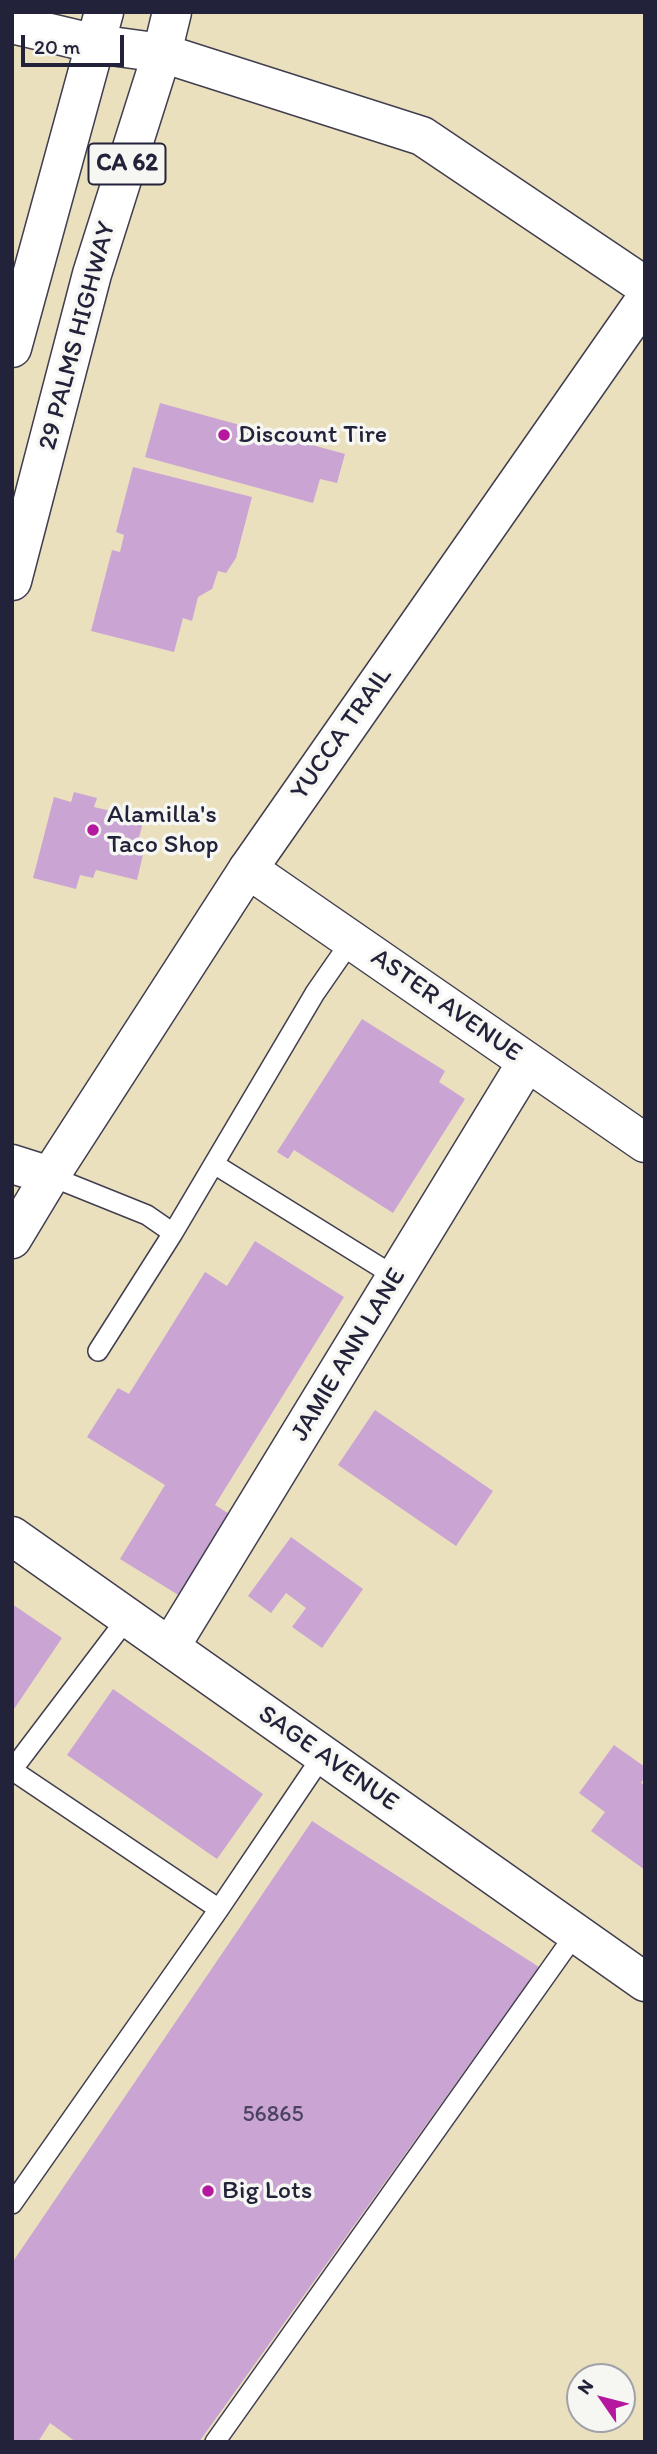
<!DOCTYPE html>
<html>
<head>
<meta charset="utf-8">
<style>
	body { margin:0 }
	#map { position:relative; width:657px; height:2454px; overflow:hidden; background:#eae0be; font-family:Itim,sans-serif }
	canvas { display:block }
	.frame { position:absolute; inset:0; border:14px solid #22223b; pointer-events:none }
	.north { position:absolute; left:566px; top:2363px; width:70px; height:70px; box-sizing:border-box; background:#f6f6f2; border:2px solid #a1a1a9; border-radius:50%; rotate:305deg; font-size:19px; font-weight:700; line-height:28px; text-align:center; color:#22223b }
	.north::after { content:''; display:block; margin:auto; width:24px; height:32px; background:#b5179e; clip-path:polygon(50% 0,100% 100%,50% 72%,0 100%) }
	.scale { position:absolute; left:21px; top:35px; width:103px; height:32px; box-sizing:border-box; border:4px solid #22223b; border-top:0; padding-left:9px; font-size:21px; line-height:24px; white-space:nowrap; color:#22223b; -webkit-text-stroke:5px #f6f6f2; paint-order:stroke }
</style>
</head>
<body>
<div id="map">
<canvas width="657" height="2454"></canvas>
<div class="frame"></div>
<div class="north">N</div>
<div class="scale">20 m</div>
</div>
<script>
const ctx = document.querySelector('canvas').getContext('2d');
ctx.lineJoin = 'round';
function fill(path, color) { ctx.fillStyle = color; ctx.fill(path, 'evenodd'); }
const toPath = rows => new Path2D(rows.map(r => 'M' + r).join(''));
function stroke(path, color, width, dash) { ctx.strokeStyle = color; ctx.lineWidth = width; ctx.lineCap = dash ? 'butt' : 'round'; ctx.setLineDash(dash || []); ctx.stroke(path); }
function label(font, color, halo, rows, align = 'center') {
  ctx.font = font + ' Itim,sans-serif'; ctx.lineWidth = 7; ctx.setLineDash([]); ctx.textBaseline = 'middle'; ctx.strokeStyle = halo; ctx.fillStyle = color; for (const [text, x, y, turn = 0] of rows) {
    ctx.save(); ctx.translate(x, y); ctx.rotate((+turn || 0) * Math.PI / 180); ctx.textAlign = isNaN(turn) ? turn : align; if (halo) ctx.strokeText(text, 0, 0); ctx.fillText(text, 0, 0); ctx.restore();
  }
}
fill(toPath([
	[160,403,345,454,337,483,320,479,313,503,145,457],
	[133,467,252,497,236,558,226,573,218,571,212,589,198,597,192,621,183,618,174,652,91,631,112,550,120,552,124,535,116,532],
	[74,792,97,798,94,807,144,819,138,841,146,842,137,880,96,870,93,878,80,875,76,889,33,878,54,797,71,802],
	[362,1019,445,1071,439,1082,465,1099,393,1213,294,1150,288,1159,277,1152],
	[255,1241,344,1297,215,1505,231,1515,180,1596,120,1559,165,1485,87,1437,118,1388,129,1394,205,1272,227,1286],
	[375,1410,493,1491,456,1546,338,1465],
	[291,1537,363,1589,322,1648,292,1627,306,1608,286,1593,271,1613,248,1596],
	[12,1604,62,1638,12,1712],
	[113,1689,263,1794,217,1859,67,1755],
	[614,1745,645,1767,645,1777,641,1783,645,1785,645,1870,591,1831,605,1812,579,1793],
	[312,1821,539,1967,199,2442,76,2442,50,2423,38,2442,12,2442,12,2263]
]), '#caa5d3');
const lane = toPath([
	[214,1164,396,1277],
	[50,1176,147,1215,173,1233,98,1351],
	[173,1233,315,993,351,941],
	[128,1617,12,1770,219,1909],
	[12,2204,219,1909,323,1755],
	[215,2442,576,1933]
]);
const street = toPath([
	[12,24,96,44,162,53,422,136,645,286],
	[248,869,645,1143],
	[170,1647,527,1062]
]);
const secondary = toPath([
	[12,1164,50,1176],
	[12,1239,50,1176,248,869,645,300],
	[12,1536,645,1982]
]);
const primary = toPath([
	[12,348,104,12],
	[12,581,92,274,162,53,172,12]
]);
stroke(lane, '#403e4f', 22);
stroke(street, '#403e4f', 41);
stroke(secondary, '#403e4f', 41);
stroke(primary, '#403e4f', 41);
stroke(lane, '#fff', 19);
stroke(street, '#fff', 38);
stroke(secondary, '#fff', 38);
stroke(primary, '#fff', 38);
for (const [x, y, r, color] of [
	[224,435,7,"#b5179e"],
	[93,830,7,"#b5179e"],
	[208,2191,7,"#b5179e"]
]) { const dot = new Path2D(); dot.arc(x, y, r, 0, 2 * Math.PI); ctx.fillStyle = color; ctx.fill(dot); stroke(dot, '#f6f6f2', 2.5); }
label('23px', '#4c4361', null, [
	["56865",273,2115]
]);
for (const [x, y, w] of [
	[127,164,77]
]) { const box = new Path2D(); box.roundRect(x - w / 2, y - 20.5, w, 41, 5); ctx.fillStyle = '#f6f6f2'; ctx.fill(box); stroke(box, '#22223b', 2); }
label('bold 24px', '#22223b', null, [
	["CA 62",127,164]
]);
label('26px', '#22223b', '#f6f6f2', [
	["29 PALMS HIGHWAY",78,336,-75],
	["YUCCA TRAIL",342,734,-55],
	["ASTER AVENUE",446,1006,35],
	["JAMIE ANN LANE",349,1355,-59],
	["SAGE AVENUE",328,1759,35]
]);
label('26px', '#22223b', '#f6f6f2', [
	["Discount Tire",238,435],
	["Alamilla's",107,815],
	["Taco Shop",107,845],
	["Big Lots",222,2191]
], 'left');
</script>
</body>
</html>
